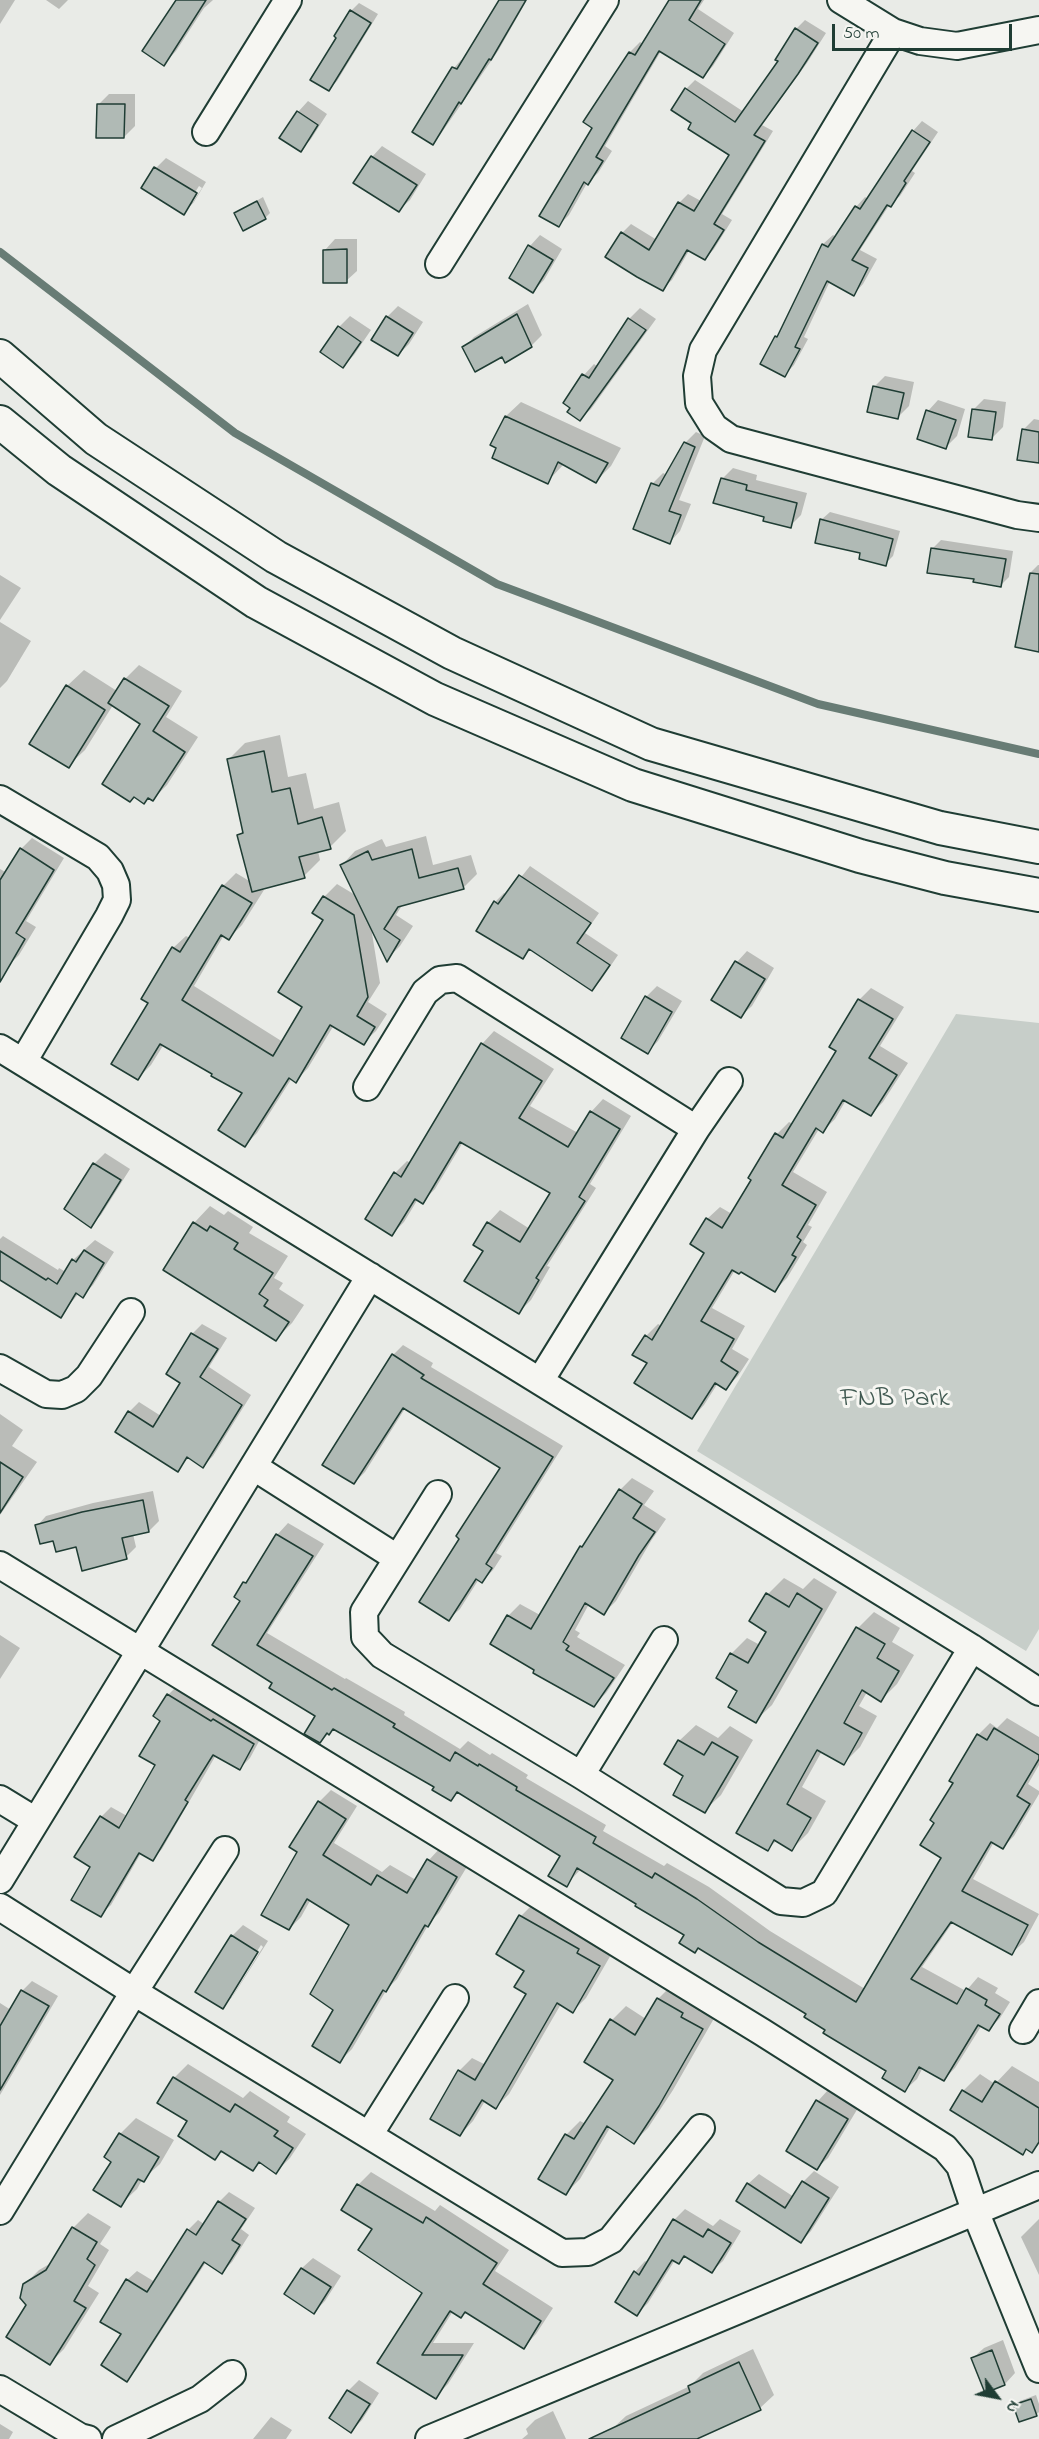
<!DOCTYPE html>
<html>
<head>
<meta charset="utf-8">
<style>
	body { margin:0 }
	#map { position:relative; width:1039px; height:2439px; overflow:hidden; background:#e9ebe7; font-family:"Indie Flower",sans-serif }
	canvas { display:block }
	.north { position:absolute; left:967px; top:2367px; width:60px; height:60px; -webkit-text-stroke:4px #f6f6f2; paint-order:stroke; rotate:122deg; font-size:16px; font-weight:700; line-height:24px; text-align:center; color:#1f3d34 }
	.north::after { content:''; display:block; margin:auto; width:21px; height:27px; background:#1f3d34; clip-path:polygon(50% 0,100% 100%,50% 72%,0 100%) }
	.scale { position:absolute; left:832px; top:24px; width:180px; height:27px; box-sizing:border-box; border:3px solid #1f3d34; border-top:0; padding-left:8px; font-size:18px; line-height:21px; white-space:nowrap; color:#1f3d34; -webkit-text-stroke:4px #f6f6f2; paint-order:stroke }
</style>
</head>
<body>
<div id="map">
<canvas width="1039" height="2439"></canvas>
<div class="north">N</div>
<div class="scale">50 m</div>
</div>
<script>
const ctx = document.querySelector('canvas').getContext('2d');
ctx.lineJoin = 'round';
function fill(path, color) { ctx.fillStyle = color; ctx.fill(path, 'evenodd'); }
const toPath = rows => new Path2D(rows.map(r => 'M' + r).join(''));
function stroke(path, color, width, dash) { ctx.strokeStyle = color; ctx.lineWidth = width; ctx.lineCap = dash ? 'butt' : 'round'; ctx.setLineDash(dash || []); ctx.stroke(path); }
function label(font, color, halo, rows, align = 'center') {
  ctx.font = font + ' "Indie Flower",sans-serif'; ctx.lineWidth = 6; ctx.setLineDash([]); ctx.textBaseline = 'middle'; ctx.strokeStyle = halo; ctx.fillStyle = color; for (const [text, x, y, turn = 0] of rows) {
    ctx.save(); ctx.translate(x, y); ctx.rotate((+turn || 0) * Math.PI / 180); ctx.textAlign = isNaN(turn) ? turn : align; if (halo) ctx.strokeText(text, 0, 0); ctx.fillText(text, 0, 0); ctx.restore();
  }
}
fill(toPath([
	[956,1014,1039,1023,1039,1629,1026,1651,697,1451]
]), '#c7cec9');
fill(toPath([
	[0,0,15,0,0,24],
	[46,0,68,0,59,9],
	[184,0,213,0,204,8,176,51,164,64],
	[501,0,527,0,498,51,440,135,433,143,454,68,461,60,464,61],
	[671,0,704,0,698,9,734,33,713,66,703,77,661,51,605,146,612,151,598,173,587,183,569,215,559,225,594,127,630,52,640,42,643,44],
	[359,3,378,14,337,81,328,90,338,37,351,11],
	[805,20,826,33,807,63,762,125,773,131,722,214,732,220,714,249,705,259,690,249,672,280,662,289,622,233,631,224,657,240,679,203,688,194,701,201,731,154,693,123,686,89,695,80,744,112,780,61,796,29],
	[109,94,135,94,135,126,124,137,98,105],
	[308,101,327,114,311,139,301,150,298,112],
	[922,121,938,132,912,171,915,173,900,196,890,204,860,250,877,259,863,284,854,294,830,281,804,337,808,339,794,365,785,375,776,337,782,331,823,244,833,235,836,237,856,207,865,197,868,199,913,131],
	[382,146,426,174,410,200,399,210,372,157],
	[166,158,206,182,194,202,184,213,156,168],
	[199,186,202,188,193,202,189,202],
	[263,197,270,213,265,218,236,213],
	[540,235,562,249,544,280,533,291,530,246],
	[335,239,357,239,357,271,346,281,325,250],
	[528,304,542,335,531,346,502,355,464,348,474,337],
	[398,306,423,322,409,344,398,355,387,317],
	[640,308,656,319,591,409,580,419,572,407,565,402,584,375,594,364,598,367,629,319],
	[350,316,371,330,354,355,343,366,322,351,339,327],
	[885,376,914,382,909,406,898,417,874,387],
	[984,399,1006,402,1003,427,992,438,973,410],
	[938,400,965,409,957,436,946,447,928,411],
	[521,402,621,448,611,466,596,481,564,464,547,482,506,416],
	[1034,419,1039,420,1039,462,1023,430],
	[696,432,705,436,679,500,691,504,680,531,670,542,652,484,663,473,667,475,686,442],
	[733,468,757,475,756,480,807,493,801,515,790,526,765,516,722,479],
	[830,512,900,531,893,556,885,564,862,552,821,520],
	[941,540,1013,551,1009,577,1001,585,976,577,932,549],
	[1038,565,1039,565,1039,651,1026,600,1028,575],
	[0,575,21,588,0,620],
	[0,622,31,641,7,681,0,688],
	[139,665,182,691,166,717,198,737,167,785,153,799,149,797,144,802,142,723,113,705,85,750,68,766,67,686,84,670,117,691,125,679],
	[280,735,288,777,306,773,314,809,339,802,346,831,330,847,318,851,320,860,304,876,260,888,264,890,242,925,229,938,224,935,194,986,283,1042,304,1007,325,919,324,897,337,884,357,896,342,865,355,851,382,839,386,847,426,836,433,865,471,855,477,874,463,888,403,904,396,915,413,926,400,946,387,959,371,927,380,983,368,1002,387,1014,376,1031,363,1043,334,1025,308,1068,296,1081,292,1078,257,1133,245,1145,244,1092,214,1073,164,1044,151,1065,138,1078,150,1003,173,948,186,936,190,938,223,886,236,873,251,882,239,835,244,830,229,759,245,743],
	[32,838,64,858,26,921,36,927,19,955,8,966,0,967,0,869,7,873,21,849],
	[530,866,599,913,585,933,618,955,601,980,592,989,532,948,523,957,495,902,504,893,507,895],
	[747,951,774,968,752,1006,741,1016,713,1000,737,962],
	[657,986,682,1001,658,1041,648,1052,646,997],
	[871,988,904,1007,880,1046,908,1063,883,1102,871,1114,846,1100,835,1119,823,1131,819,1129,793,1172,827,1192,808,1225,812,1227,803,1242,807,1245,787,1278,775,1290,741,1270,735,1270,712,1308,745,1326,732,1349,749,1359,738,1376,726,1388,718,1383,704,1405,692,1418,649,1363,646,1336,658,1324,662,1326,706,1252,707,1219,720,1207,732,1214,777,1134,789,1122,793,1124,838,1050,859,1000],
	[494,1031,554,1069,530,1106,578,1133,591,1112,603,1099,631,1116,590,1184,596,1188,547,1266,550,1267,531,1300,519,1312,485,1251,488,1223,500,1210,530,1229,552,1192,463,1142,435,1189,422,1202,418,1199,404,1222,392,1234,395,1173,407,1161,411,1163,482,1044],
	[105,1153,130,1169,101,1215,90,1226,66,1209,94,1164],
	[210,1206,224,1215,228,1211,253,1227,249,1233,288,1256,274,1278,283,1283,279,1289,304,1305,292,1323,276,1339,165,1270,194,1223],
	[3,1236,58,1270,59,1268,66,1272,73,1260,95,1240,114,1252,93,1285,82,1296,79,1293,60,1316,0,1278,0,1239],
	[202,1324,227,1338,209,1367,251,1395,213,1456,203,1466,189,1457,178,1470,129,1412,139,1402,161,1416,182,1383,168,1374,192,1334],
	[403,1345,433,1363,431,1367,563,1446,496,1553,502,1556,493,1570,482,1581,479,1579,460,1609,449,1619,461,1538,502,1467,406,1407,365,1472,354,1483,393,1355],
	[0,1414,23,1430,12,1446,37,1462,0,1515],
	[632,1478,654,1491,644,1505,666,1519,651,1541,616,1601,604,1613,589,1604,575,1630,580,1633,577,1637,625,1665,606,1693,594,1705,537,1670,508,1616,520,1604,540,1615,581,1547,590,1538,620,1490],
	[153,1491,159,1521,149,1531,133,1534,136,1547,126,1557,54,1539,37,1526,46,1516,93,1503],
	[288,1523,324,1544,267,1633,345,1679,346,1678,405,1712,404,1715,460,1749,468,1741,490,1755,492,1753,528,1775,526,1778,606,1825,603,1831,664,1866,667,1863,709,1887,770,1931,865,1989,944,1857,936,1822,978,1735,990,1723,997,1728,1007,1718,1039,1737,1039,1765,1028,1784,1039,1791,1039,1794,1014,1836,1003,1847,994,1842,973,1879,1039,1914,1024,1942,1012,1953,953,1922,922,1967,966,1991,978,1977,998,1988,995,1993,1010,2002,1000,2018,989,2029,982,2025,955,2068,944,2079,923,2067,917,2079,905,2090,888,2071,808,2014,699,1947,695,1951,686,1934,638,1903,581,1869,566,1885,562,1856,459,1791,451,1799,436,1786,334,1728,320,1742,317,1715,274,1683,214,1644,242,1600,236,1597,245,1583,254,1573,277,1535],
	[784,1578,803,1589,814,1578,837,1592,772,1705,755,1721,739,1691,731,1654,747,1638,760,1645,768,1631,768,1594],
	[874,1612,900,1628,892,1642,914,1655,897,1684,881,1700,867,1692,859,1706,877,1716,860,1747,844,1763,822,1751,802,1787,826,1801,808,1833,792,1849,777,1840,767,1850,858,1628],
	[0,1635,20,1648,0,1679],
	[178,1685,263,1734,250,1758,240,1768,216,1755,162,1849,152,1859,141,1853,111,1905,100,1915,92,1866,101,1817,111,1807,127,1816,157,1765,162,1720,168,1695],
	[696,1725,718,1738,730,1726,753,1740,721,1795,704,1811,685,1776,679,1741],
	[331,1790,357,1806,334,1843,382,1872,390,1865,416,1880,429,1860,440,1848,468,1865,439,1913,430,1922,397,1979,387,1989,352,2049,340,2061,335,2009,351,1925,311,1899,301,1917,289,1929,299,1851,319,1802],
	[534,1903,612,1953,586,1998,573,2011,561,2004,509,2094,496,2107,485,2101,473,2121,460,2135,459,2071,472,2058,486,2065,528,1993,526,1970,498,1954,521,1916],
	[243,1925,268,1941,233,1996,222,2007,232,1936],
	[261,1945,263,1947,232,1997,228,1997],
	[32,1981,58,1996,0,2095,0,2003,11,2010,22,1991],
	[673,1984,716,2015,673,2090,648,2128,634,2142,611,2126,580,2179,566,2193,566,2135,580,2121,586,2124,616,2079,612,2020,626,2006,646,2019,659,1998],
	[188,2064,243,2098,250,2091,290,2117,287,2122,306,2134,290,2158,276,2172,260,2162,253,2169,223,2150,215,2158,189,2121,174,2078],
	[1012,2066,1039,2082,1039,2144,1032,2151,1028,2148,1023,2153,952,2109,963,2091,980,2074,995,2084],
	[828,2090,858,2108,828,2158,817,2168,788,2151,818,2101],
	[136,2118,174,2140,160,2164,142,2180,137,2189,120,2205,113,2161,120,2134],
	[814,2171,839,2187,811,2231,801,2242,748,2184,759,2174,794,2197,803,2182],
	[371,2172,435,2211,440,2205,509,2250,495,2271,553,2308,536,2334,524,2347,466,2310,453,2311,433,2343,474,2343,448,2384,435,2397,379,2362,424,2292,374,2228,358,2185],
	[229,2192,255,2208,241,2229,249,2235,232,2262,222,2272,206,2262,136,2370,126,2380,123,2333,127,2280,137,2271,155,2282,188,2230,198,2220,204,2224,219,2202],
	[685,2209,713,2226,720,2219,741,2231,723,2261,712,2271,686,2255,679,2263,675,2260,648,2303,637,2314,635,2272,645,2261,648,2263,674,2220],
	[88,2213,111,2227,100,2244,109,2250,88,2286,99,2293,64,2349,50,2363,28,2305,24,2285,39,2270,53,2262,73,2228],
	[1039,2219,1039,2275,1021,2237],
	[313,2258,341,2276,325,2301,314,2312,286,2294,302,2268],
	[1003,2340,1015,2373,1005,2384,973,2358,984,2348],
	[753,2349,774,2395,760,2408,683,2439,616,2439,612,2429,626,2416,690,2386,703,2373],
	[359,2380,379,2393,362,2420,351,2431,348,2391],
	[1036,2395,1039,2404,1039,2412,1036,2415,1015,2406,1020,2401],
	[553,2411,566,2439,522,2439,528,2434,526,2429,535,2420],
	[271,2417,292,2430,286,2439,253,2439],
	[0,2424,13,2432,9,2439,0,2439]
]), '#0003');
stroke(toPath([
	[0,252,235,433,497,584,818,704,1039,754]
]), '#687c75', 8);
const building = toPath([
	[176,0,206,0,164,66,142,51,176,0],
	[499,0,526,0,491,60,489,59,461,104,459,102,433,145,412,132,452,67,457,69,499,0],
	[669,0,701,0,689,20,725,44,703,78,659,51,596,157,603,161,588,185,584,182,559,227,539,216,592,128,583,122,629,52,635,55,669,0],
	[350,10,371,23,329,91,310,80,336,38,334,36,350,10],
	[795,28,818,43,798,74,754,135,765,141,714,224,724,230,705,260,687,250,663,291,637,277,605,257,621,232,649,250,678,202,694,211,729,155,688,129,691,123,671,110,685,88,735,122,778,61,775,60,795,28],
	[97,104,125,104,124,138,96,138,97,104],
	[297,111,318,125,301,152,279,138,297,111],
	[912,130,930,142,904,181,906,183,891,207,887,205,852,260,868,268,854,296,827,281,795,347,800,349,785,377,760,364,775,336,777,337,822,244,828,247,855,206,860,209,912,130],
	[371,156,417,185,399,212,353,183,371,156],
	[154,167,197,193,184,215,141,188,154,167],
	[257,201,266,219,243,231,234,213,257,201],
	[528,245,553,260,533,293,509,278,528,245],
	[347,249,347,283,323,283,323,250,347,249],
	[517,314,532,347,505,363,502,357,475,372,462,347,517,314],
	[386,316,413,333,398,356,371,340,386,316],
	[628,318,646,330,580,421,567,412,570,408,563,403,582,374,589,378,628,318],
	[338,326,361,342,343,368,320,352,338,326],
	[873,386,904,393,898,419,867,412,873,386],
	[972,409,996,412,992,440,968,437,972,409],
	[926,410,956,420,946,449,917,439,926,410],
	[505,416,608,463,596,483,558,462,548,484,492,458,496,448,490,445,505,416],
	[1022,429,1039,432,1039,463,1017,460,1022,429],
	[684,442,695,447,669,511,681,515,670,544,633,529,651,483,659,486,684,442],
	[721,478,747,485,746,490,797,503,791,528,763,521,764,517,713,503,721,478],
	[820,519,893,539,886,566,859,559,860,553,815,543,820,519],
	[931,548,1006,559,1001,587,973,582,974,579,927,573,931,548],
	[1030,573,1039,574,1039,652,1015,647,1030,573],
	[124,678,169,706,153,731,185,752,153,801,148,798,144,804,134,797,130,802,102,784,140,724,108,703,124,678],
	[66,685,105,710,69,768,29,744,66,685],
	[264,751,272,792,290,788,298,824,322,817,331,849,299,857,305,878,252,892,237,835,243,833,227,759,264,751],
	[20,848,54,870,16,933,25,939,0,982,0,880,20,848],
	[412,849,419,878,458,868,464,889,398,907,384,929,400,940,387,962,340,865,368,851,372,860,412,849],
	[519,875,591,923,577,943,610,965,592,991,529,949,523,959,476,931,494,901,498,904,519,875],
	[222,885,252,903,229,940,221,935,182,1000,273,1056,302,1007,278,992,323,920,312,913,323,896,354,915,368,997,357,1016,375,1027,364,1045,330,1025,296,1083,289,1078,245,1147,218,1130,242,1093,211,1076,212,1074,160,1044,138,1080,111,1064,148,1003,141,999,172,947,180,952,222,885],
	[735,961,765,979,741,1018,711,1000,735,961],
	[645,996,672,1012,648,1054,621,1038,645,996],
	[858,999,893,1019,869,1058,897,1075,871,1116,843,1100,823,1133,816,1128,782,1185,816,1205,797,1237,801,1240,792,1255,796,1257,775,1292,741,1272,739,1274,732,1270,701,1321,734,1339,721,1361,738,1372,726,1390,715,1383,692,1419,634,1383,647,1363,632,1355,645,1335,652,1340,704,1253,690,1244,706,1218,722,1228,751,1180,748,1178,775,1133,783,1138,836,1051,829,1047,858,999],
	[481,1043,542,1081,519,1118,568,1147,590,1111,620,1129,579,1197,585,1201,536,1278,539,1280,519,1314,464,1281,483,1251,473,1245,487,1222,520,1242,550,1193,460,1142,423,1204,415,1199,392,1236,365,1219,394,1172,401,1177,481,1043],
	[93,1163,121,1180,91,1228,64,1209,93,1163],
	[193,1222,207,1231,210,1226,238,1243,234,1249,273,1273,259,1294,268,1300,264,1306,289,1322,276,1341,163,1270,193,1222],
	[84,1250,104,1263,83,1298,76,1293,61,1318,0,1280,0,1251,46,1280,48,1278,57,1284,72,1259,76,1262,84,1250],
	[191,1333,218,1349,200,1377,242,1405,203,1468,187,1457,178,1472,115,1432,128,1411,153,1427,180,1383,166,1374,191,1333],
	[392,1354,424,1375,421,1378,553,1457,486,1564,492,1568,482,1583,476,1579,449,1621,419,1602,459,1539,456,1536,500,1468,403,1408,354,1484,322,1465,392,1354],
	[0,1462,23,1477,0,1513,0,1462],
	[619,1489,642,1504,633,1518,655,1532,639,1555,604,1615,585,1603,563,1642,569,1646,566,1650,614,1678,594,1707,533,1673,534,1670,490,1644,507,1615,531,1629,580,1546,582,1547,619,1489],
	[143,1500,149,1532,122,1538,127,1559,82,1571,76,1547,56,1552,53,1541,40,1544,35,1525,82,1512,143,1500],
	[276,1534,313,1556,257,1645,332,1690,334,1688,395,1724,393,1727,450,1761,455,1752,478,1766,479,1764,517,1787,516,1790,596,1837,593,1843,652,1878,655,1873,697,1899,758,1942,856,2002,941,1858,920,1845,934,1823,930,1820,953,1783,949,1781,977,1734,987,1740,994,1728,1039,1755,1039,1759,1017,1796,1030,1804,1003,1849,991,1842,962,1891,1028,1925,1012,1955,951,1922,911,1979,957,2004,966,1988,987,2000,985,2005,1000,2014,989,2031,978,2025,944,2081,919,2067,905,2092,882,2078,886,2071,823,2033,825,2030,804,2017,806,2014,698,1948,695,1953,679,1943,684,1935,635,1906,636,1904,577,1868,567,1887,548,1876,560,1856,457,1792,451,1801,432,1790,434,1787,333,1729,329,1735,327,1733,320,1743,304,1734,315,1716,269,1688,272,1683,212,1645,240,1601,234,1597,243,1582,246,1583,276,1534],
	[766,1593,789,1607,797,1593,822,1609,756,1723,728,1707,737,1691,716,1678,730,1653,748,1663,766,1632,749,1621,766,1593],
	[856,1627,885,1644,877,1658,899,1671,881,1702,862,1690,844,1723,862,1733,844,1765,817,1750,787,1804,811,1818,792,1851,774,1840,768,1851,736,1833,856,1627],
	[167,1694,211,1721,213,1719,254,1744,240,1770,213,1755,185,1800,188,1802,153,1861,139,1853,101,1917,71,1900,90,1867,74,1857,100,1816,119,1828,155,1765,139,1756,160,1721,153,1716,167,1694],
	[678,1740,704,1755,712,1742,738,1757,705,1813,673,1795,683,1776,664,1764,678,1740],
	[318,1801,346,1819,323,1855,371,1885,377,1875,407,1893,427,1859,457,1877,428,1927,425,1925,386,1992,383,1990,340,2063,312,2046,333,2010,310,1994,349,1925,307,1899,289,1930,261,1915,297,1852,289,1847,318,1801],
	[519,1915,579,1949,577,1953,600,1966,573,2013,557,2003,496,2109,482,2100,460,2136,430,2119,458,2070,475,2080,526,1994,514,1987,524,1971,496,1954,519,1915],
	[231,1935,258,1952,223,2009,195,1992,231,1935],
	[21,1990,49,2006,0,2090,0,2026,21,1990],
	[657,1998,683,2013,681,2017,703,2029,659,2106,634,2144,607,2126,566,2195,538,2179,565,2134,574,2139,613,2080,584,2062,610,2019,635,2035,657,1998],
	[173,2077,230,2112,235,2104,278,2131,274,2136,293,2148,276,2174,259,2162,253,2171,221,2151,215,2160,178,2136,187,2121,157,2103,173,2077],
	[995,2081,1039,2108,1039,2142,1032,2153,1026,2149,1023,2155,950,2110,962,2090,982,2102,995,2081],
	[816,2100,848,2119,817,2170,786,2151,816,2100],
	[119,2133,159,2157,144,2182,138,2179,121,2207,93,2190,111,2162,104,2157,119,2133],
	[802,2181,829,2198,801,2243,736,2201,747,2183,785,2208,802,2181],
	[357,2184,423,2223,426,2217,497,2263,483,2284,541,2321,524,2349,465,2312,461,2318,450,2311,422,2355,463,2355,436,2399,377,2363,422,2293,358,2250,372,2229,341,2210,357,2184],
	[218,2201,246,2219,232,2240,240,2245,222,2274,204,2262,127,2382,101,2365,121,2334,100,2322,126,2279,147,2292,187,2229,196,2235,218,2201],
	[673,2219,703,2237,708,2229,731,2243,712,2273,684,2256,679,2264,672,2260,637,2316,615,2302,634,2271,639,2275,673,2219],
	[72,2227,97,2242,87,2259,95,2265,74,2301,86,2308,50,2365,6,2337,26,2305,20,2298,23,2284,46,2270,72,2227],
	[301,2268,331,2287,314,2314,284,2294,301,2268],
	[992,2350,1005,2385,985,2393,971,2358,992,2350],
	[739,2362,761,2410,697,2439,589,2439,690,2392,688,2386,739,2362],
	[347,2390,370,2404,351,2433,329,2418,347,2390],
	[1031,2399,1037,2416,1019,2422,1013,2405,1031,2399]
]);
fill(building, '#b0bab5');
stroke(building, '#1f3d34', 1.5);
const minor = toPath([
	[841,0,893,32,920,41,957,46,1039,30],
	[893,32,703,350,697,376,699,403,714,427,731,439,1017,515,1039,518],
	[206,132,288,0],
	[439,264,605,0],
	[0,799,98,857,110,871,116,885,117,900,109,916,23,1062],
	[0,1048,972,1648,1039,1692],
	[367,1087,425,992,440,980,457,978,696,1129],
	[0,1368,46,1394,62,1395,76,1389,89,1376,131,1312],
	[540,1381,696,1129,729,1081],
	[254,1467,397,1558],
	[438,1494,364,1612,365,1637,382,1655,581,1775,781,1901,803,1903,824,1893,972,1648],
	[0,1565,762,2032,945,2148,960,2166,975,2211,1039,2369],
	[581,1775,664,1640],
	[0,1799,36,1821],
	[0,1880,370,1276],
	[0,1907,134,1992,562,2253,588,2252,611,2240,701,2128],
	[1023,2030,1039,2003],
	[369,2135,455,1998],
	[0,2211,134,1992,225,1850],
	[0,2389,80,2437,88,2439],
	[116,2439,200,2399,232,2374],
	[429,2439,1039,2185]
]);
const major = toPath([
	[0,356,96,439,276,557,452,653,651,744,940,828,1039,847],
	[0,422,59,470,256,602,435,699,633,785,860,856,945,878,1039,895]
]);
stroke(minor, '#1f3d34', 30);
stroke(major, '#1f3d34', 36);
stroke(minor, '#f6f6f2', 26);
stroke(major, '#f6f6f2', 32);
label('27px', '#415a52', '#f6f6f2', [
	["FNB Park",895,1401]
]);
</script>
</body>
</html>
